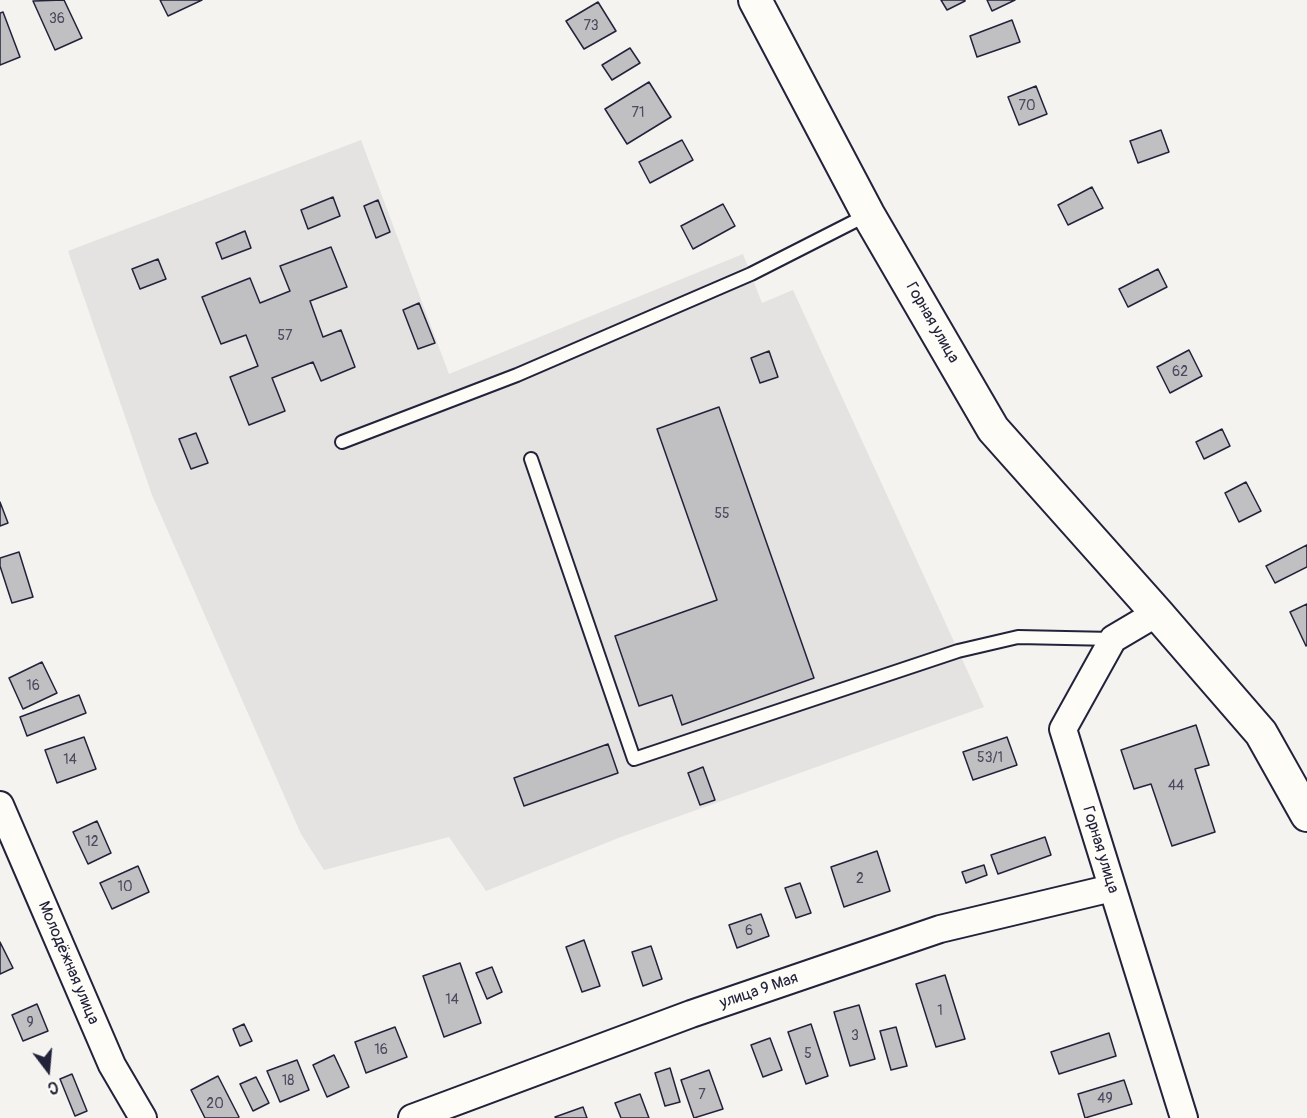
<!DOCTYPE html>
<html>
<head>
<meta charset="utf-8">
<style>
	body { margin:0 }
	#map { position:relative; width:1307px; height:1118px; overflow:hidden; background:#f4f3ef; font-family:Pangolin,sans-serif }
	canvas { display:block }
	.north { position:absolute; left:18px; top:1040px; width:60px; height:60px; -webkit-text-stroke:4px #fdfcf7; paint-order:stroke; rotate:164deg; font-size:16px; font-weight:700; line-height:24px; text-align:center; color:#22223b }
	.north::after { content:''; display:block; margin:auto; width:21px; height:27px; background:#22223b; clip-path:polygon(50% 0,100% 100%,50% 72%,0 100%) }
</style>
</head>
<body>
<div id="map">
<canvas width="1307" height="1118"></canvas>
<div class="north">С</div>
</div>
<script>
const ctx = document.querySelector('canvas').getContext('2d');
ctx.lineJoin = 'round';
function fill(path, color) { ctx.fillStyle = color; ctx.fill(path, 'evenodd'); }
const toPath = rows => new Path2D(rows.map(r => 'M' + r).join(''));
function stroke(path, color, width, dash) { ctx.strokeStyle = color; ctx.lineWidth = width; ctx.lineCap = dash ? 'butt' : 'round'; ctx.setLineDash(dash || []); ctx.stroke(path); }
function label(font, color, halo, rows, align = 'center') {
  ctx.font = font + ' Pangolin,sans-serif'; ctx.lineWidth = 5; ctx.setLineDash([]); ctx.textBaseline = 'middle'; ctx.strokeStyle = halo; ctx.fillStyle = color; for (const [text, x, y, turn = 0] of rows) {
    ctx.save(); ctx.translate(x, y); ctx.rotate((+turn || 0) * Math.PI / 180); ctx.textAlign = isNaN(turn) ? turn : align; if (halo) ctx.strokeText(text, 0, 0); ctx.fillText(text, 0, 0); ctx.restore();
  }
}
fill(toPath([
	[361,140,449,374,743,254,762,303,793,290,984,707,621,837,486,891,449,837,324,870,301,834,152,495,68,251]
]), '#e4e3e2');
const building = toPath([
	[64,0,82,38,55,50,33,1,64,0],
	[160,0,202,0,168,16,160,0],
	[941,0,965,0,965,1,947,10,941,0],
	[987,0,1015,0,992,11,987,0],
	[598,2,616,31,584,49,566,21,598,2],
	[3,12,20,57,0,65,0,13,3,12],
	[1012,20,1020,42,977,57,970,36,1012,20],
	[630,48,640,63,612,80,602,65,630,48],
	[649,82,671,117,627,144,605,109,649,82],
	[1036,86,1047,114,1019,125,1008,97,1036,86],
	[1161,130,1169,152,1138,163,1130,141,1161,130],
	[682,140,693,160,650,183,639,162,682,140],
	[1092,187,1103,208,1068,225,1058,205,1092,187],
	[333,197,340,216,308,229,301,210,333,197],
	[378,200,390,232,376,238,364,206,378,200],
	[723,204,735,226,693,249,681,226,723,204],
	[245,231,251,248,222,259,216,243,245,231],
	[331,247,347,287,310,301,323,337,341,330,355,367,321,381,313,362,272,378,285,411,249,425,230,377,258,366,246,335,221,344,202,297,250,278,260,303,290,291,280,266,331,247],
	[158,259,166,279,140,289,132,269,158,259],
	[1158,269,1167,287,1128,307,1119,289,1158,269],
	[419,303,435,343,418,349,403,310,419,303],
	[1189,350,1202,376,1170,393,1157,367,1189,350],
	[769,351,778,377,760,383,751,358,769,351],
	[719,407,814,678,682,725,672,695,639,706,615,636,717,600,657,429,719,407],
	[1222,429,1230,446,1204,459,1196,442,1222,429],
	[196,433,208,463,191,469,179,439,196,433],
	[1246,482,1261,511,1239,522,1225,493,1246,482],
	[0,502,8,523,0,526,0,502],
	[1307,545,1307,567,1275,583,1266,566,1307,545],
	[19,552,33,597,12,603,0,566,0,558,19,552],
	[1307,604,1307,645,1306,646,1290,612,1307,604],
	[42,662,57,693,23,709,9,678,42,662],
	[79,695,86,713,27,736,20,717,79,695],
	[1196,725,1209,765,1195,769,1215,832,1172,846,1151,784,1134,789,1121,750,1196,725],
	[84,737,96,769,57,783,45,750,84,737],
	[1007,737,1017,765,973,780,963,752,1007,737],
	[608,744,618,773,524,806,514,778,608,744],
	[703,767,715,800,700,805,688,773,703,767],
	[97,821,111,853,88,864,73,832,97,821],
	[1045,837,1051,855,998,874,991,855,1045,837],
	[877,851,890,891,844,907,831,867,877,851],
	[984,865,987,875,966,883,962,872,984,865],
	[138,866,149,892,112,909,100,883,138,866],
	[800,883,811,913,796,918,785,888,800,883],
	[761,914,769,936,737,948,729,925,761,914],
	[584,940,600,986,582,992,566,947,584,940],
	[0,942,13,968,0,974,0,942],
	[651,946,662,979,643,986,632,952,651,946],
	[460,963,481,1023,444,1037,423,976,460,963],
	[492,967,502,992,487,999,476,973,492,967],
	[945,975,965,1039,936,1047,916,984,945,975],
	[37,1004,48,1031,23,1041,12,1015,37,1004],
	[859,1005,875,1059,850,1066,834,1012,859,1005],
	[244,1024,252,1041,240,1046,233,1029,244,1024],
	[811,1024,828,1076,806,1084,788,1032,811,1024],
	[395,1027,407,1057,366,1073,355,1042,395,1027],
	[896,1027,907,1066,891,1070,880,1031,896,1027],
	[1109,1033,1116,1056,1059,1074,1051,1052,1109,1033],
	[770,1038,782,1070,763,1077,751,1045,770,1038],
	[334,1055,349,1087,327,1097,313,1065,334,1055],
	[297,1060,309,1090,280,1102,267,1071,297,1060],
	[670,1068,680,1102,665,1106,655,1073,670,1068],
	[709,1070,723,1109,694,1118,681,1080,709,1070],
	[72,1074,87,1111,75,1116,60,1079,72,1074],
	[218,1076,239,1117,238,1118,205,1118,191,1090,218,1076],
	[256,1077,269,1103,253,1111,240,1084,256,1077],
	[1124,1080,1132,1104,1085,1118,1078,1094,1124,1080],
	[640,1094,649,1118,621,1118,615,1103,640,1094],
	[583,1107,587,1118,556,1118,555,1117,583,1107]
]);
fill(building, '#c0bfc2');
stroke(building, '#22223b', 1.5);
const service = toPath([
	[342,442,517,375,751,274,867,215],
	[531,459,634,759,958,651,1018,637,1113,639]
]);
const minor = toPath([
	[1157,613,1113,639,1063,729,1184,1118],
	[0,805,112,1065,143,1118],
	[412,1118,691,1014,940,929,1112,888]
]);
const tertiary = toPath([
	[755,0,868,214,993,429,1157,613,1261,733,1307,815]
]);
stroke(service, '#22223b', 16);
stroke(minor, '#22223b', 30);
stroke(tertiary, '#22223b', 36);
stroke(service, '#fdfcf7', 12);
stroke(minor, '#fdfcf7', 26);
stroke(tertiary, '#fdfcf7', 32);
label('14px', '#4a495d', null, [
	["36",57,19],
	["73",591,26],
	["70",1027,106],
	["71",638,113],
	["57",285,336],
	["62",1180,372],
	["55",722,514],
	["16",33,686],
	["53/1",990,758],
	["14",70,760],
	["44",1176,786],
	["12",92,842],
	["2",860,879],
	["10",125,887],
	["6",749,931],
	["14",452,1000],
	["1",940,1011],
	["9",30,1023],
	["3",855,1036],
	["16",381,1050],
	["5",808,1054],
	["18",288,1081],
	["7",702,1095],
	["49",1105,1099],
	["20",215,1104]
]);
label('16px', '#22223b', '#fdfcf7', [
	["Горная улица",932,323,60],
	["Горная улица",1100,850,73],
	["Молодёжная улица",68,963,67],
	["улица 9 Мая",759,991,-19]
]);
</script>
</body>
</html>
